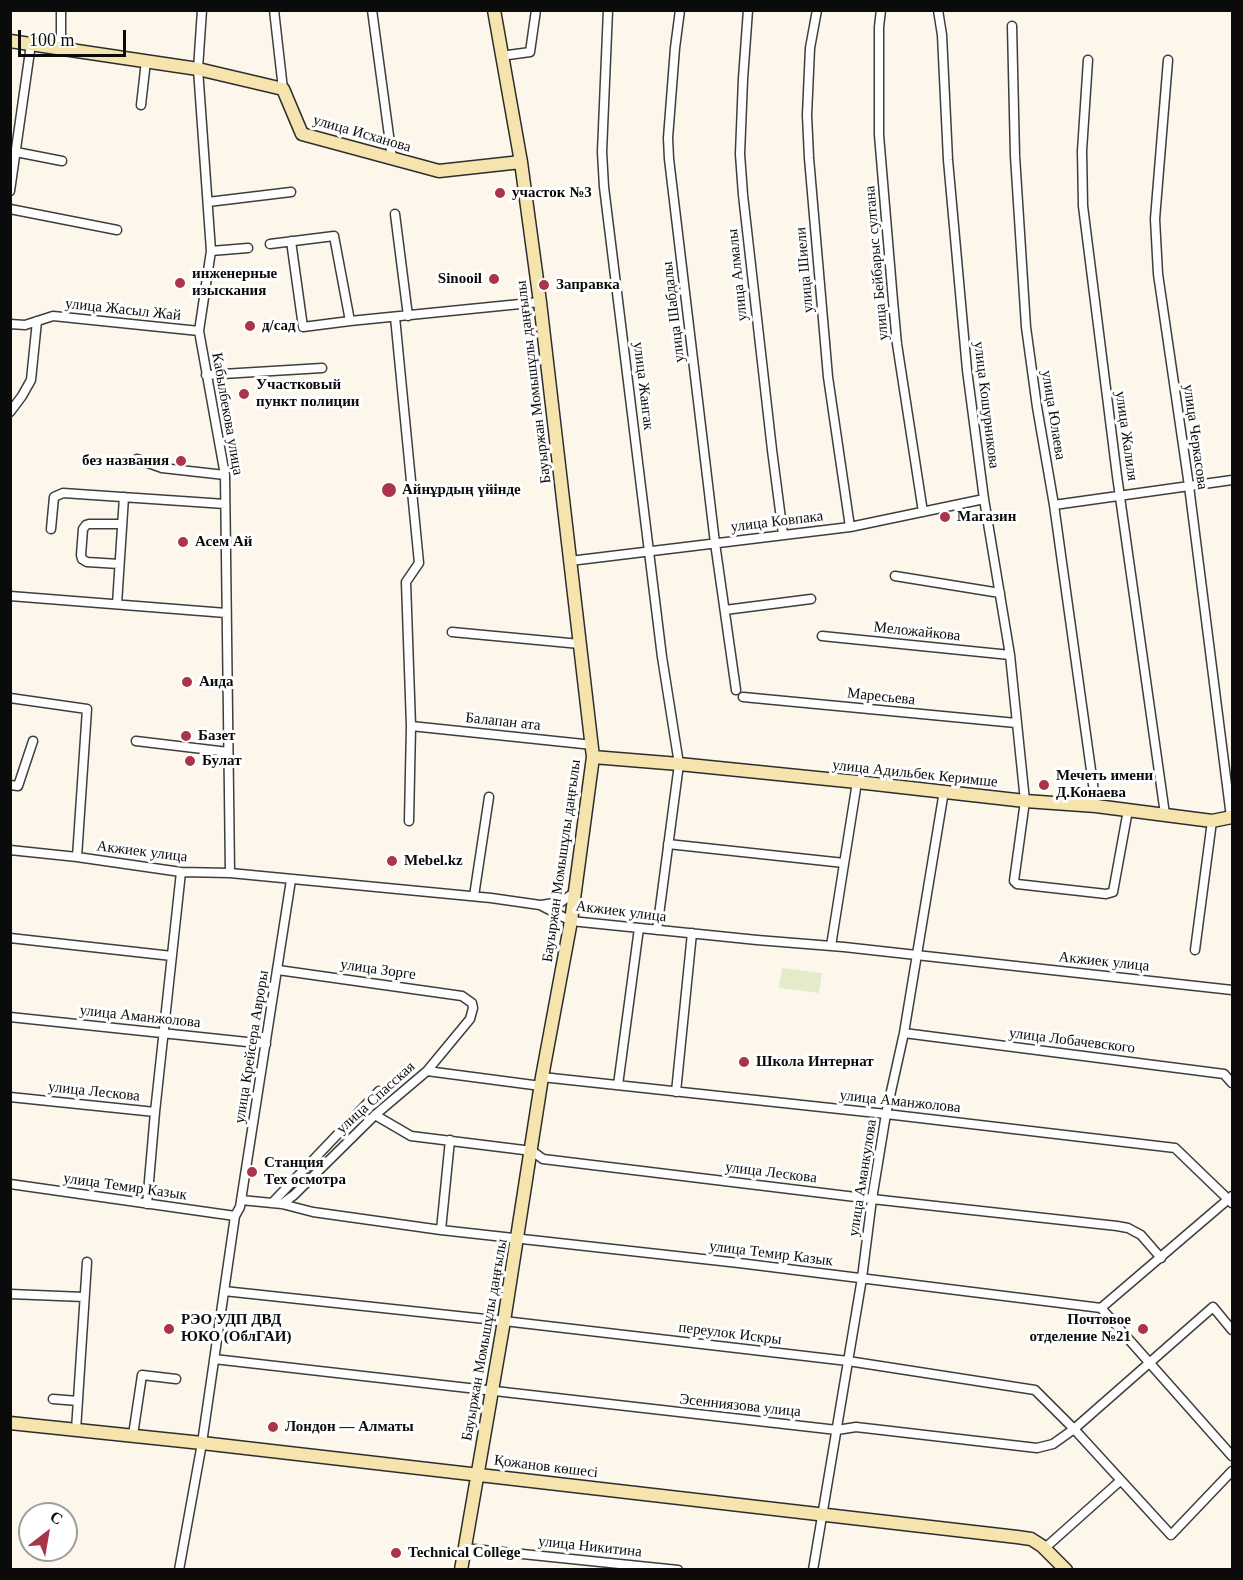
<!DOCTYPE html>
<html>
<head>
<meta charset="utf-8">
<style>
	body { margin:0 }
	#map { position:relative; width:1243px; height:1580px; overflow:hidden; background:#fdf7eb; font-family:Georgia,serif }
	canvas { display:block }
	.frame { position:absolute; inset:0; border:12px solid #0b0b0b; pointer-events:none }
	.north { position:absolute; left:18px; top:1502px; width:60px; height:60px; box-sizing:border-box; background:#fff; border:2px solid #9d9d9d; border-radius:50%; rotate:31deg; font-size:16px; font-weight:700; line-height:24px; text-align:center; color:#0b0b0b }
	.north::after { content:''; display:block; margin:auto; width:21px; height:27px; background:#aa3449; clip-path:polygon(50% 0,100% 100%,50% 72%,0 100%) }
	.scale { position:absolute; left:18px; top:30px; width:108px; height:27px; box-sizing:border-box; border:3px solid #0b0b0b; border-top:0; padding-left:8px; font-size:18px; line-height:21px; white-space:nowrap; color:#0b0b0b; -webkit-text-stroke:4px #fff; paint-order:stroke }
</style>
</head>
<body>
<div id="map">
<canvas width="1243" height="1580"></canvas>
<div class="frame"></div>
<div class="north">С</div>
<div class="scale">100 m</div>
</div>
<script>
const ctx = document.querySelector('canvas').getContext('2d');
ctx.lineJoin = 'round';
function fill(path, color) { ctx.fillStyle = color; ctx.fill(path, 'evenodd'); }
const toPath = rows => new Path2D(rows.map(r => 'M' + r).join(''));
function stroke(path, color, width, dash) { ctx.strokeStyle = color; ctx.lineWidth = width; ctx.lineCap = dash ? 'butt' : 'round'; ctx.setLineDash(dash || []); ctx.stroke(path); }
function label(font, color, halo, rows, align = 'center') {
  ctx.font = font + ' Georgia,serif'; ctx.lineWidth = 6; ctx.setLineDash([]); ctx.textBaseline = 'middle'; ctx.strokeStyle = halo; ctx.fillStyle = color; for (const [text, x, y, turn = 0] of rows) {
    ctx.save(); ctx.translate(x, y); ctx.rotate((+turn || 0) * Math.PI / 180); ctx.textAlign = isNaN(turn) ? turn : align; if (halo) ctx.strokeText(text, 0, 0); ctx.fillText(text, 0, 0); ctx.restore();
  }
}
fill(toPath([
	[782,968,822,973,819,993,779,988]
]), '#e4ebca');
const street = toPath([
	[61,10,61,48],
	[202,10,198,69,211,251,199,331,225,475,230,873],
	[274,10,283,89],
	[372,10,392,158],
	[608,10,602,152,604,187,662,657,679,764,657,930],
	[680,10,675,48,668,138,669,159,715,543,736,690],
	[748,10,743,79,740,154,743,195,772,450,783,534],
	[817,10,810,48,807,115,809,158,828,377,850,527],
	[881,10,879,27,879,135,893,301,897,344,923,512],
	[938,10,942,35,948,160,967,370,984,499,1010,655,1025,801,1014,881,1017,884,1106,894,1113,892,1128,810],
	[1012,26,1015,156,1026,327,1037,407,1054,505,1096,806],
	[501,56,530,52,536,10],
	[1088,60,1082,151,1083,206,1117,476,1165,814],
	[1168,60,1155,219,1158,274,1189,486,1231,817],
	[141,105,146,61],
	[16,152,62,161],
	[10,191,31,44],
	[208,202,291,192],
	[10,209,117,230],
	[395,214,408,316],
	[291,241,303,327,350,321],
	[270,244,334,236,350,321,540,302],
	[211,251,248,248],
	[395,317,419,563,406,582,411,726,409,821],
	[10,324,25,325,53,316,199,331],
	[206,375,322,368],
	[10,412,22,396,31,380,37,321],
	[137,459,162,468,225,475],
	[1054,505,1232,480],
	[51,529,54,497,63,493,225,504],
	[570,561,850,527,984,499],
	[119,564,87,562,82,559,81,555,83,529,86,525,89,524,122,524],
	[895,576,1000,593],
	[10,596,226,613],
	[117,604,124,497],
	[725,610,811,599],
	[452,632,580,644],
	[822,636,1010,655],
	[743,697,1016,723],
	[10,698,87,709,77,857],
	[411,726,593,745],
	[136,741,228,752],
	[10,785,18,786,33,741],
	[668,844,844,863],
	[10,850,77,857,181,872,230,873,491,898,540,905,571,921,757,940,844,947,1232,990],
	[474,896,489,797],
	[541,905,561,902,575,892],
	[10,938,172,956],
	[831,946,857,782],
	[1195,950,1212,821],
	[278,970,462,996,472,1003,473,1008,470,1019,427,1071,375,1115,294,1195,282,1204],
	[10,1017,266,1044],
	[904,1033,1224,1074,1232,1083],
	[427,1071,541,1086],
	[542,1077,886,1114,1175,1148,1232,1203],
	[618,1085,639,928],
	[676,1092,692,933],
	[10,1097,155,1112,147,1204],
	[155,1112,181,872],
	[375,1115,411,1136,532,1151,543,1159,872,1199,1117,1226,1128,1228,1141,1235,1161,1258],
	[10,1184,235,1216],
	[241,1200,282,1204,313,1212,441,1230,739,1263,1101,1308,1232,1456],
	[272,1203,379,1091],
	[441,1230,450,1140],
	[224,1291,504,1321,848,1361,1035,1390,1074,1429,1171,1535,1232,1471],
	[10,1294,84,1297],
	[1101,1308,1232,1196],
	[214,1359,837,1430,856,1427,1037,1448,1053,1444,1074,1429,1213,1307,1232,1330],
	[53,1399,78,1401],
	[76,1430,87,1262],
	[133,1435,142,1375,176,1379],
	[464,1548,678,1570],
	[1045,1548,1120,1481],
	[179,1570,202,1443,235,1216,240,1207,291,880],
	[813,1570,862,1278,872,1199,886,1114,904,1033,944,791]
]);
const secondary = toPath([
	[10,41,198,69,283,89,302,134,439,171,521,162],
	[593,757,679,764,857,782,1025,801,1096,806,1212,821,1232,817],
	[10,1423,202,1443,1017,1537,1031,1539,1042,1546,1066,1570],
	[461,1570,504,1321,542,1077,571,921,593,757,540,302,521,162,494,10]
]);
stroke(street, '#3e3e3e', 11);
stroke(secondary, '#2d2d2d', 15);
stroke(street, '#fff', 8);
stroke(secondary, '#f5e4ae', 12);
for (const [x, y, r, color] of [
	[500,193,6,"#aa3449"],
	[494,279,6,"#aa3449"],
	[180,283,6,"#aa3449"],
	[544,285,6,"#aa3449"],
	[250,326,6,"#aa3449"],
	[244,394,6,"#aa3449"],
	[181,461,6,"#aa3449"],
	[389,490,8,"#aa3449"],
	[945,517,6,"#aa3449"],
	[183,542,6,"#aa3449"],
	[187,682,6,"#aa3449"],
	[186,736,6,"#aa3449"],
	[190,761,6,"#aa3449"],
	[1044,785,6,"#aa3449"],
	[392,861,6,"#aa3449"],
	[744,1062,6,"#aa3449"],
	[252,1172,6,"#aa3449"],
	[169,1329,6,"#aa3449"],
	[1143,1329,6,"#aa3449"],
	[273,1427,6,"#aa3449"],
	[396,1553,6,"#aa3449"]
]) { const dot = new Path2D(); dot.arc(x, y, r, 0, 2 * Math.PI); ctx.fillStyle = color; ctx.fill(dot); stroke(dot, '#fff', 2); }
label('15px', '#0b0b0b', '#fff', [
	["улица Исханова",362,134,16],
	["улица Бейбарыс султана",877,263,-95],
	["улица Шиели",805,270,-95],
	["улица Алмалы",738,275,-96],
	["улица Жасыл Жай",123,310,6],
	["улица Шабдалы",674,312,-97],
	["Бауыржан Момышұлы даңғылы",534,382,-97],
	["улица Жангак",643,386,83],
	["улица Кошурникова",986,405,83],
	["Кабылбекова улица",227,414,80],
	["улица Юлаева",1053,415,81],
	["улица Жалиля",1126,436,82],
	["улица Черкасова",1195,437,82],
	["улица Ковпака",777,522,-7],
	["Меложайкова",917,632,6],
	["Маресьева",881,697,6],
	["Балапан ата",503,722,6],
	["улица Адильбек Керимше",915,774,6],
	["Акжиек улица",142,852,7],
	["Бауыржан Момышұлы даңғылы",562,861,-82],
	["Акжиек улица",621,912,7],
	["Акжиек улица",1104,962,6],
	["улица Зорге",378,970,8],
	["улица Аманжолова",140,1017,6],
	["улица Лобачевского",1072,1041,7],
	["улица Крейсера Авроры",252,1047,-81],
	["улица Лескова",94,1092,6],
	["улица Спасская",376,1098,-42],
	["улица Аманжолова",900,1102,6],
	["улица Лескова",771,1173,7],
	["улица Аманкулова",863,1178,-81],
	["улица Темир Казык",125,1187,8],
	["улица Темир Казык",771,1254,7],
	["переулок Искры",730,1334,7],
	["Бауыржан Момышұлы даңғылы",485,1340,-80],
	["Эсенниязова улица",740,1406,6],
	["Қожанов көшесі",546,1467,7],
	["улица Никитина",590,1547,6]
]);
label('bold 15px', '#0b0b0b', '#fff', [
	["участок №3",512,193],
	["инженерные",192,274],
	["изыскания",192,291],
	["Sinooil",482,279,"right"],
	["Заправка",556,285],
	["д/сад",262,326],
	["Участковый",256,385],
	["пункт полиции",256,402],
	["без названия",169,461,"right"],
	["Айнұрдың үйінде",402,490],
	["Магазин",957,517],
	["Асем Ай",195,542],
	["Аида",199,682],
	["Базет",198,736],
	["Булат",202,761],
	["Мечеть имени",1056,776],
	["Д.Конаева",1056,793],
	["Mebel.kz",404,861],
	["Школа Интернат",756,1062],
	["Станция",264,1163],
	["Тех осмотра",264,1180],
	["РЭО УДП ДВД",181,1320],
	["ЮКО (ОблГАИ)",181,1337],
	["Почтовое",1131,1320,"right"],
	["отделение №21",1131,1337,"right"],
	["Лондон — Алматы",285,1427],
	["Technical College",408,1553]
], 'left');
</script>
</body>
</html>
